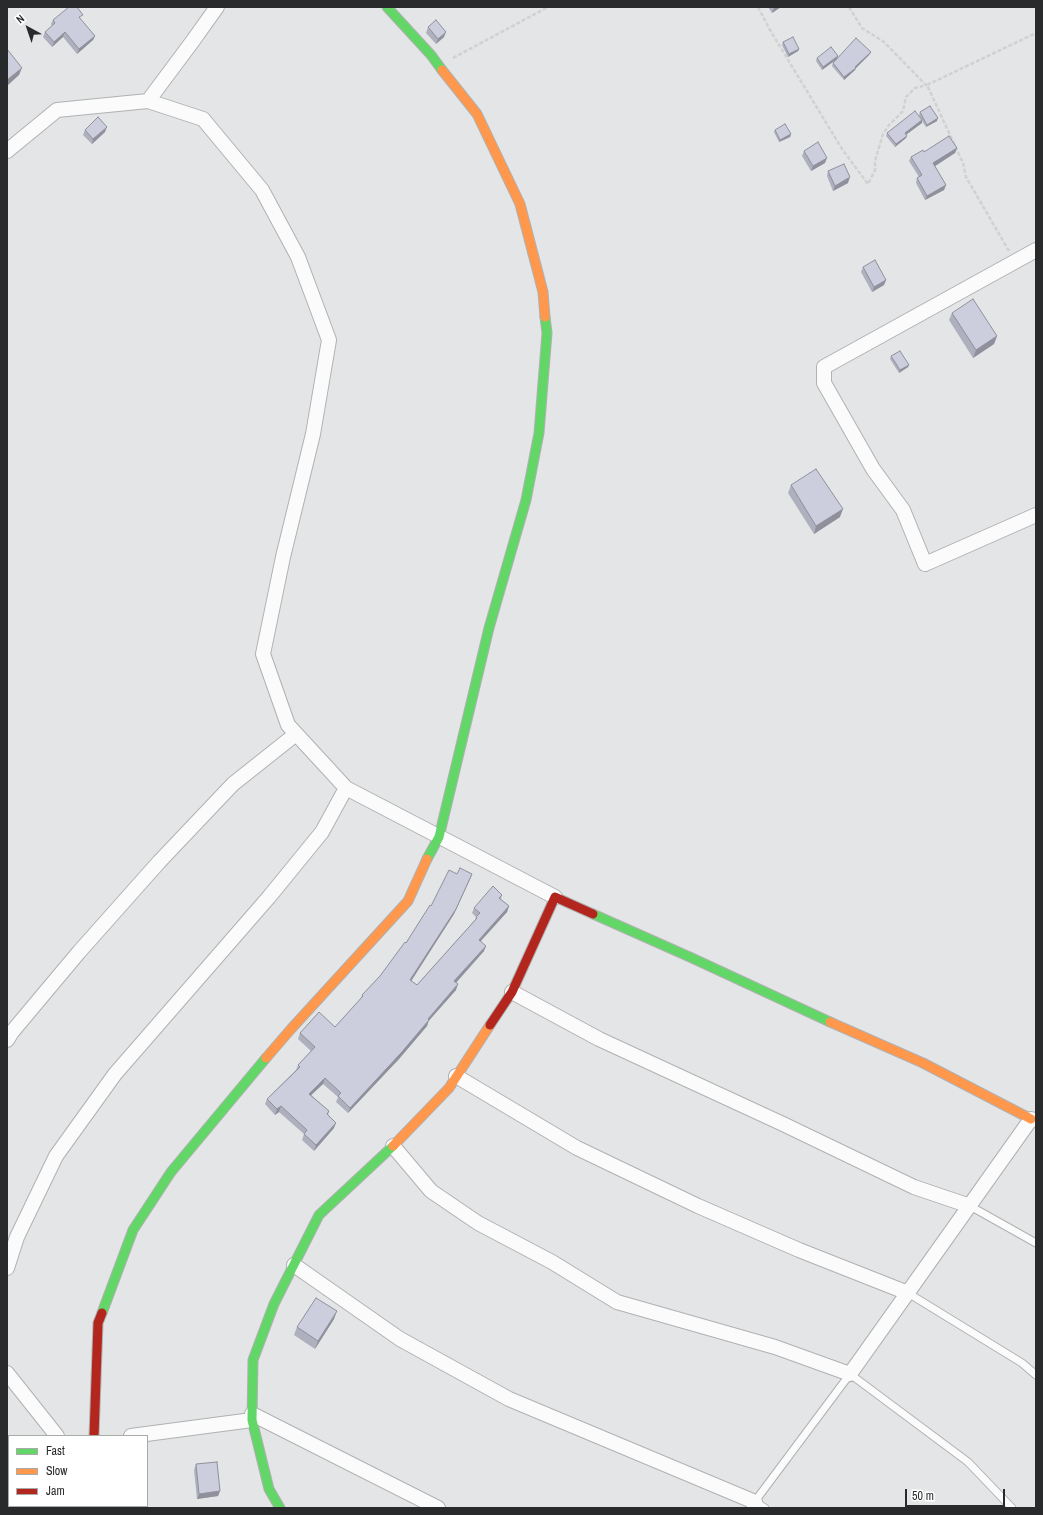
<!DOCTYPE html>
<html>
<head>
<meta charset="utf-8">
<style>
	body { margin:0 }
	#map { position:relative; width:1043px; height:1515px; overflow:hidden; background:#e4e5e6; font-family:"Archivo Narrow",sans-serif }
	canvas { display:block }
	.frame { position:absolute; inset:0; border:8px solid #292a2b; pointer-events:none }
	.legend { position:absolute; left:8px; top:1435px; width:140px; height:72px; box-sizing:border-box; background:#fff; border:1px solid #a9aaaa; margin:0; padding:5px 7px; list-style:none; font-size:12px; color:#292a2b }
	.legend li { display:flex; align-items:center; gap:8px; height:20px }
	.legend b { width:20px; border:1px solid #a9aaaa }
	.north { position:absolute; left:8px; top:8px; width:40px; height:40px; -webkit-text-stroke:3px #fff; paint-order:stroke; rotate:320deg; font-size:11px; font-weight:700; line-height:16px; text-align:center; color:#292a2b }
	.north::after { content:''; display:block; margin:auto; width:14px; height:18px; background:#292a2b; clip-path:polygon(50% 0,100% 100%,50% 72%,0 100%) }
	.scale { position:absolute; left:905px; top:1489px; width:100px; height:18px; box-sizing:border-box; border:2px solid #292a2b; border-top:0; padding-left:5px; font-size:12px; line-height:14px; white-space:nowrap; color:#292a2b; -webkit-text-stroke:3px #fff; paint-order:stroke }
</style>
</head>
<body>
<div id="map">
<canvas width="1043" height="1515"></canvas>
<div class="frame"></div>
<ul class="legend">
<li><b style="height:5px;background:#63d668"></b>Fast</li>
<li><b style="height:5px;background:#ff974d"></b>Slow</li>
<li><b style="height:5px;background:#b3261e"></b>Jam</li>
</ul>
<div class="north">N</div>
<div class="scale">50 m</div>
</div>
<script>
const ctx = document.querySelector('canvas').getContext('2d');
ctx.lineJoin = 'round';
const toPath = rows => new Path2D(rows.map(r => 'M' + r).join(''));
function stroke(path, color, width, dash) { ctx.strokeStyle = color; ctx.lineWidth = width; ctx.lineCap = dash ? 'butt' : 'round'; ctx.setLineDash(dash || []); ctx.stroke(path); }
function fill(path, color) { ctx.fillStyle = color; ctx.fill(path, 'evenodd'); }
const lane = toPath([
	[970,1206,1036,1243],
	[908,1293,1022,1363,1036,1375],
	[755,1502,765,1508],
	[750,1508,850,1374,968,1462,1012,1508]
]);
const street = toPath([
	[148,101,192,42,217,7],
	[7,151,57,110,148,101,203,119,262,190,298,257,329,340,313,434,283,557,263,654,288,725,346,788,555,897],
	[1036,250,824,367,824,383,873,469,903,510,925,564,1036,515],
	[512,992,599,1039,783,1124,914,1187,970,1206],
	[7,1040,12,1032,79,952,159,862,233,784,296,734],
	[456,1076,577,1148,698,1206,799,1250,908,1293],
	[393,1146,431,1191,478,1223,552,1262,617,1302,775,1347,850,1374,1031,1119,1036,1120],
	[294,1265,400,1339,509,1399,755,1502],
	[7,1268,17,1237,56,1156,115,1074,269,897,322,832,346,788],
	[7,1373,57,1436],
	[252,1414,438,1508],
	[131,1436,252,1420],
	[7,1455,9,1455]
]);
const fast = toPath([
	[387,7,431,55,442,70],
	[427,859,439,837,489,628,526,500,539,433,547,333,545,317],
	[593,914,692,958,830,1022],
	[102,1313,133,1230,171,1172,266,1058],
	[280,1508,269,1489,252,1420,253,1360,274,1304,319,1215,393,1146]
]);
const slow = toPath([
	[442,70,477,114,520,204,543,292,545,317],
	[830,1022,923,1063,1031,1119],
	[266,1058,291,1029,408,901,427,859],
	[393,1146,449,1088,490,1025]
]);
const jam = toPath([
	[490,1025,512,992,555,897,593,914],
	[94,1436,98,1323,102,1313]
]);
stroke(lane, '#b0b1b2', 9);
stroke(street, '#b0b1b2', 16);
stroke(fast, '#b0b1b2', 11);
stroke(slow, '#b0b1b2', 11);
stroke(jam, '#b0b1b2', 11);
stroke(toPath([
	[758,7,770,30,842,149,868,184,875,170,875,161,883,134,889,125,903,111,906,97,915,88,927,85],
	[849,7,862,28,884,42,926,85],
	[453,58,548,7],
	[1009,251,966,177,963,163,927,85,1036,33]
]), '#d1d1d2', 2.5, [4, 2]);
stroke(lane, '#fbfbfb', 7);
stroke(street, '#fbfbfb', 14);
stroke(fast, '#63d668', 9);
stroke(slow, '#ff974d', 9);
stroke(jam, '#b3261e', 9);
fill(toPath([
	[768,7,781,7,772,13],
	[53,20,81,20,95,36,93,40,77,54,63,37,52,47,43,37,45,32,52,26,51,24],
	[428,27,444,37,436,44,426,33],
	[783,42,799,49,798,51,788,57,782,45],
	[870,54,856,68,855,70,844,80,832,66,833,63],
	[838,56,837,59,822,70,816,61,817,58],
	[920,112,937,121,926,127,922,121,922,123,906,135,906,138,895,147,886,136,887,133,921,119,919,115],
	[85,130,105,132,92,144,83,135],
	[775,130,791,134,790,137,779,142,774,132],
	[957,148,955,153,935,166,946,185,944,190,925,200,916,183,917,178,919,177,909,161,911,157,924,152],
	[804,151,825,163,811,171,802,156],
	[828,171,848,183,833,191,827,176],
	[863,267,886,280,884,285,872,292,861,272],
	[952,313,997,336,994,344,973,358,949,320],
	[891,356,909,365,908,367,899,373,890,359],
	[791,485,840,517,814,534,788,493],
	[457,874,472,874,470,879,454,914,411,981,417,985,475,920,476,917,472,913,474,908,502,895,501,899,509,906,507,912,481,941,484,951,456,983,456,990,429,1020,427,1026,399,1059,348,1113,336,1102,338,1097,323,1084,311,1095,329,1111,328,1116,334,1128,314,1151,302,1140,304,1134,279,1112,275,1115,265,1104,267,1099,296,1070,298,1065,311,1051,298,1039,300,1033,335,1027,360,1000,362,995,380,976,406,943],
	[334,1319,315,1349,294,1335,297,1327],
	[196,1464,220,1491,218,1496,197,1499,194,1470]
]), '#afb0be');
fill(toPath([
	[776,7,781,7,772,13,774,8],
	[65,32,63,37,52,47,54,42],
	[446,32,444,37,436,44,438,39],
	[95,36,93,40,77,54,79,49],
	[799,49,798,51,788,57,789,54],
	[871,52,870,54,856,68,855,70,844,80,844,77],
	[838,56,837,59,822,70,823,67],
	[22,68,19,75,7,86,7,80],
	[938,118,937,121,926,127,927,125],
	[922,120,922,123,904,136,905,133],
	[107,127,105,132,92,144,93,139],
	[791,134,790,137,779,142,780,140],
	[907,136,906,138,895,147,896,144],
	[957,148,955,153,932,168,933,163],
	[827,158,825,163,811,171,813,166],
	[850,177,848,183,833,191,835,186],
	[946,185,944,190,925,200,927,196],
	[886,280,884,285,872,292,874,287],
	[997,336,994,344,973,358,976,350],
	[909,365,908,367,899,373,900,370],
	[843,509,840,517,814,534,816,526],
	[472,874,470,879,454,914,408,986,410,980],
	[509,906,507,912,477,945,479,940],
	[486,946,484,951,452,987,454,981],
	[458,984,456,990,426,1024,428,1019],
	[429,1020,427,1026,399,1059,348,1113,350,1108],
	[325,1078,323,1084,307,1099,309,1094],
	[281,1106,279,1112,275,1115,277,1109],
	[336,1123,334,1128,314,1151,316,1145],
	[337,1311,334,1319,315,1349,318,1341],
	[220,1491,218,1496,197,1499,199,1494]
]), '#8f909b');
const building = toPath([
	[69,7,77,7,83,15,79,17,95,36,79,49,65,32,54,42,45,32,55,23,53,20,69,7],
	[436,20,446,32,438,39,428,27,436,20],
	[793,37,799,49,789,54,783,42,793,37],
	[856,38,871,52,855,67,856,68,844,77,833,63,856,38],
	[831,47,838,56,823,67,817,58,831,47],
	[7,49,22,68,7,80,7,49],
	[930,106,938,118,927,125,920,112,930,106],
	[915,111,922,120,905,133,907,136,896,144,887,133,915,111],
	[98,117,107,127,93,139,85,130,98,117],
	[785,124,791,134,780,140,775,130,785,124],
	[949,136,957,148,933,163,946,185,927,196,917,178,922,175,911,157,923,150,924,152,949,136],
	[818,142,827,158,813,166,804,151,818,142],
	[844,164,850,177,835,186,828,171,844,164],
	[875,260,886,280,874,287,863,267,875,260],
	[973,299,997,336,976,350,952,313,973,299],
	[900,351,909,365,900,370,891,356,900,351],
	[816,469,843,509,816,526,791,485,816,469],
	[460,868,472,874,456,909,410,980,417,985,477,918,476,917,480,913,474,908,493,886,502,895,499,898,509,906,479,940,486,946,454,981,458,984,428,1019,429,1020,401,1053,350,1108,338,1096,341,1093,325,1078,309,1094,329,1111,327,1114,336,1123,316,1145,304,1134,307,1130,281,1106,277,1109,267,1099,300,1067,298,1065,315,1047,300,1033,319,1012,335,1027,363,996,362,995,380,976,405,942,406,943,430,905,431,906,449,870,457,874,460,868],
	[316,1298,337,1311,318,1341,297,1327,316,1298],
	[217,1462,220,1491,199,1494,196,1464,217,1462]
]);
fill(building, '#cccddd');
stroke(building, '#8f909b', 1);
</script>
</body>
</html>
